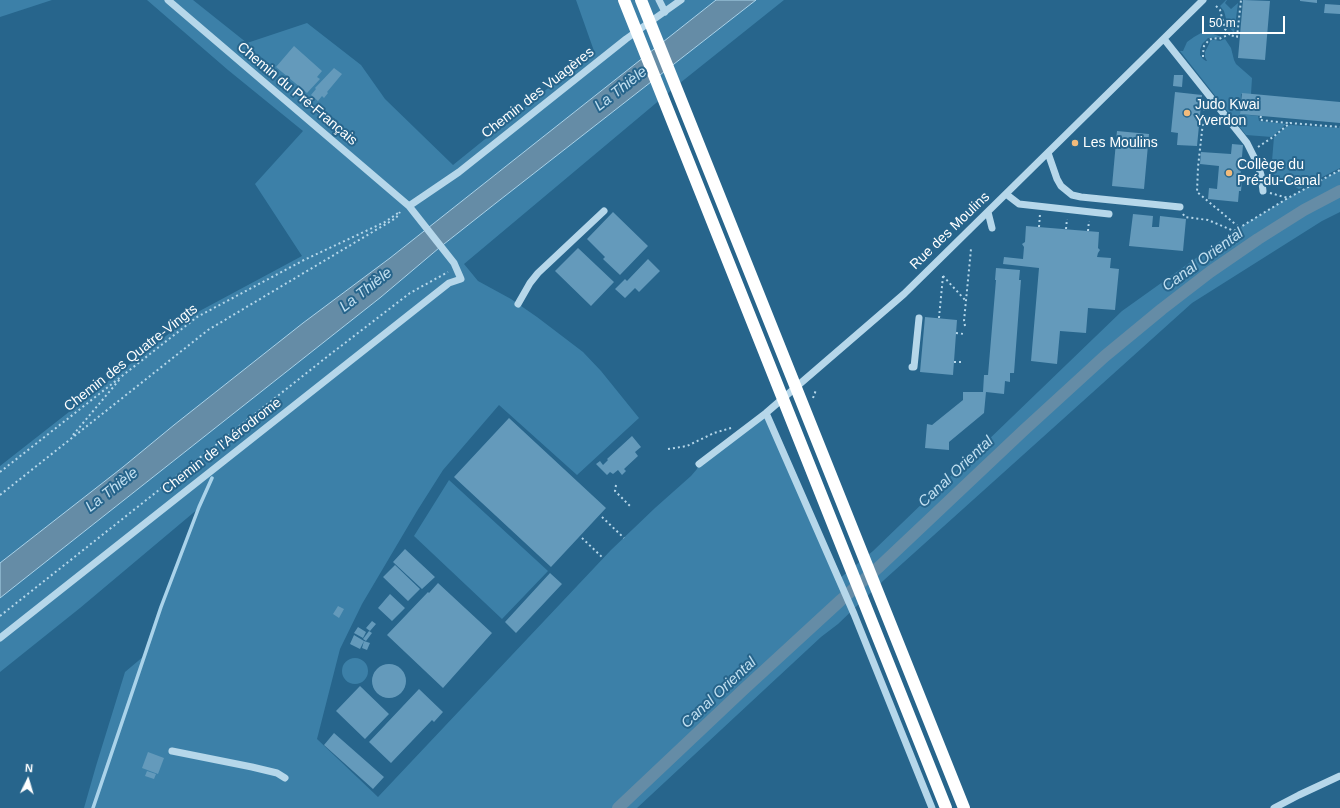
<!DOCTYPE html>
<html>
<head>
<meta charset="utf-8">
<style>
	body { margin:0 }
	#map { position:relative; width:1340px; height:808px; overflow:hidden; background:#27658c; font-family:Arial,sans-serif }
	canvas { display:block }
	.north { position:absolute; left:8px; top:760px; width:40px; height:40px; -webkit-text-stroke:3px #27658c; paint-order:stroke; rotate:5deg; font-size:11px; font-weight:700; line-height:16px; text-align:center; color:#fff }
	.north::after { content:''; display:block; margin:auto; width:14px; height:18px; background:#fff; clip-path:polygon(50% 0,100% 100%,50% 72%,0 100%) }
	.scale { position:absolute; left:1202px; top:16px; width:83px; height:18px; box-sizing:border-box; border:2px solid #fff; border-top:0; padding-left:5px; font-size:12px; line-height:14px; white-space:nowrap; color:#fff; -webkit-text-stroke:3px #27658c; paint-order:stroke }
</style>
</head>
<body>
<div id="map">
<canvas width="1340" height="808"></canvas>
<div class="north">N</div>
<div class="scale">50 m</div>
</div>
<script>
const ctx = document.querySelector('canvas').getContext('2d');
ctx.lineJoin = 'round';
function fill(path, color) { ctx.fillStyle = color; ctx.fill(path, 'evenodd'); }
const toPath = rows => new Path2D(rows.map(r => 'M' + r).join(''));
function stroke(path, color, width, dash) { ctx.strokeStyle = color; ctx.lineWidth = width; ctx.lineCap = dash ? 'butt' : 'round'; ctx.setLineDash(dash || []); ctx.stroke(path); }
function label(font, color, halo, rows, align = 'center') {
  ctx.font = font + ' Arial,sans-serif'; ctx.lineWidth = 4; ctx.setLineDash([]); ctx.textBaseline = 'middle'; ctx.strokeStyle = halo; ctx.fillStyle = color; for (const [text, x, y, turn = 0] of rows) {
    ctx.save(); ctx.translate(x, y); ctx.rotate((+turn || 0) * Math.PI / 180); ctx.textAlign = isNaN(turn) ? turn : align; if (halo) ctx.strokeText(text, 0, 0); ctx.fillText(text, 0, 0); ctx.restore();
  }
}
fill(toPath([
	[0,0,52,0,0,17],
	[147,0,193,0,247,43,307,23,361,65,385,99,453,165,594,51,576,0,716,0,390,258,303,323,174,425,123,467,0,563,0,466,194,314,302,256,255,184,303,131,228,70],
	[756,0,784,0,680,83,464,264,478,281,511,299,537,317,583,352,601,371,639,418,577,475,499,405,443,470,417,511,362,604,340,649,317,739,378,797,611,550,655,508,691,476,697,469,699,464,766,413,839,579,873,551,1122,311,1234,231,1288,198,1340,170,1340,212,1322,221,1192,303,884,580,838,624,821,637,637,808,84,808,96,766,125,672,144,656,161,607,199,508,80,608,0,672,0,598,381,297,439,248,496,203],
	[1226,0,1227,0,1225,3,1231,9,1238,3,1234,33,1228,26,1224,11,1220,6],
	[1201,33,1210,33,1222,37,1208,38,1202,44,1200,50,1200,55,1203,59,1206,61,1207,61,1205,57,1205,52,1211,40,1215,40,1220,41,1225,39,1231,48,1234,60,1236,64,1252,78,1251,94,1241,94,1240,114,1258,116,1259,121,1286,124,1272,137,1246,135,1180,51,1183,51,1187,42,1194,37],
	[1291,125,1340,128,1340,168,1299,189,1271,173,1274,137,1287,126],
	[449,480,548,571,502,619,414,536],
	'342 671a13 13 0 1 1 26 0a13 13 0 1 1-26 0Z'
]), '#3c80a8');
const water = toPath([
	[716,0,756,0,496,203,439,248,381,297,0,598,0,563,123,467,174,425,303,323,390,258,716,0]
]);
fill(water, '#658ca6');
stroke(water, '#aad3ea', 1);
stroke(toPath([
	[93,808,161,607,199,507,212,478]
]), '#aad3ea', 3.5);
stroke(toPath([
	[618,808,743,690,841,600,880,566,1023,431,1105,356,1162,309,1210,272,1258,239,1304,210,1340,191]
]), '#658ca6', 12);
fill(toPath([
	[1243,0,1270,1,1265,60,1238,58],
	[1300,0,1317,0,1317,3,1300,1],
	[1325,4,1340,5,1340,14,1324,13],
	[294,46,322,71,317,77,320,79,307,93,276,67],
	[334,68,342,74,327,92,328,93,324,98,322,96,318,101,311,95,316,89,315,88],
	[1174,75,1183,75,1182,87,1173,86],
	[1175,92,1202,95,1197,146,1177,145,1178,133,1171,132],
	[1242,93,1340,102,1340,123,1240,114],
	[1117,131,1149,134,1144,189,1112,186],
	[1232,144,1243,145,1240,179,1242,180,1241,191,1239,191,1238,202,1208,199,1209,188,1217,189,1219,166,1200,164,1201,152,1231,154],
	[613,212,648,246,620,275,603,259,605,257,587,239],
	[1133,214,1153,216,1152,227,1159,227,1160,216,1186,219,1183,251,1129,246],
	[1026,226,1099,232,1098,248,1100,250,1098,253,1097,257,1111,258,1110,268,1119,269,1115,310,1088,308,1086,333,1060,331,1057,364,1031,361,1039,268,1003,264,1004,257,1023,259,1024,247,1022,244,1025,242],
	[578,248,614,282,591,306,555,271],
	[648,259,660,271,639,292,635,288,625,298,615,289,625,279,627,281],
	[996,268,1020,270,1019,280,1021,280,1014,373,1010,373,1010,382,1005,381,1004,394,986,392,984,413,949,442,949,450,925,448,927,424,932,425,963,400,963,392,983,392,984,375,988,375,996,280,995,280],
	[925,317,957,320,953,375,920,372],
	[509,418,606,508,551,567,454,477],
	[632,436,641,447,635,452,638,456,624,469,626,471,622,475,618,470,613,474,610,472,607,475,596,464,600,461,603,465,608,460,607,459],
	[405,549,435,577,422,589,393,562],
	[395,565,420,589,408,601,383,577],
	[550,573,562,584,516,633,505,622],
	[438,583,492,633,443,688,387,635,428,592,429,593],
	[390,594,405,608,392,621,378,608],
	[338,606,344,609,339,618,333,614],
	[372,621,376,624,370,631,366,628],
	[358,627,366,632,363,638,354,633],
	[369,631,372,633,366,641,363,639],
	[354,635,364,641,360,649,350,644],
	[364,641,370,643,367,650,362,648],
	'372 681a17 17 0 1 1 34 0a17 17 0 1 1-34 0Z',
	[360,686,389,714,365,739,336,711],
	[419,689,443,712,434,722,432,720,391,763,369,742],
	[334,733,384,777,373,789,324,745],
	[148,752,164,758,158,774,142,768],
	[147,771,156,774,154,779,145,776]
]), '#649abb');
stroke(toPath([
	[1216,6,1220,10,1225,29,1230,35,1237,37,1241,0],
	[1203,57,1203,53,1204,46,1209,40,1213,38,1219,39,1230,34],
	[1205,104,1198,167,1197,192,1240,228],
	[1261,116,1260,120,1288,123],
	[1258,147,1273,137,1290,123,1340,127],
	[1270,193,1288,198],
	[1183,214,1185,217,1208,220,1234,231,1288,198,1340,170],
	[1039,227,1040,214],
	[1066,229,1067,219],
	[1088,231,1089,221],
	[943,276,966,301],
	[939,318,943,276],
	[965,326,964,321,971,249],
	[956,333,964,334],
	[954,362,962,362],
	[813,398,816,390],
	[73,435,120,379],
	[668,449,687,446,714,433,731,428],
	[0,472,197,317,304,260,385,222,398,213],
	[616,485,615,491,631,507],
	[0,495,208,330,396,218,400,212],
	[602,517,624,538],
	[582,538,603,558],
	[0,616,328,356,410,293,448,272]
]), '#b6d7ea', 2, [2, 3]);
stroke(toPath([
	[659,0,665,12],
	[1164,39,1247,143,1258,165,1261,175,1263,191],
	[1048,153,1057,179,1061,186,1072,195,1081,197,1180,207],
	[1006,194,1019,204,1109,214],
	[409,206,459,172,626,39,681,0],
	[988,212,992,228],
	[518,304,530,283,538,273,604,211],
	[912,367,914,367,919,318],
	[766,413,854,614,932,808],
	[699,464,766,413,904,294,1203,0],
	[0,638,449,283,461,279,454,263,409,206,168,0],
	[172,751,252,767,277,773,285,778],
	[1274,808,1299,795,1340,776]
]), '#b6d7ea', 7);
stroke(toPath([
	[624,0,946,808],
	[641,0,964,808]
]), '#fff', 12);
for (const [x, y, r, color] of [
	[1187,113,4,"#f2bb7b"],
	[1075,143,4,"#f2bb7b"],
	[1229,173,4,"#f2bb7b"]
]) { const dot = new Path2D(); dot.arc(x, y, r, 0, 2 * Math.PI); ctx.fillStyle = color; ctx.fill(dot); stroke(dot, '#27658c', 1.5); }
label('14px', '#fff', '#27658c', [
	["Chemin des Vuagères",538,93,-38],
	["Chemin du Pré-Français",297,94,40],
	["Rue des Moulins",950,231,-44],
	["Chemin des Quatre-Vingts",131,358,-38],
	["Chemin de l'Aérodrome",222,446,-38]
]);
label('14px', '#fff', '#27658c', [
	["Judo Kwai",1195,105],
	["Yverdon",1195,121],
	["Les Moulins",1083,143],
	["Collège du",1237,165],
	["Pré-du-Canal",1237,181]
], 'left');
label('italic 15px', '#c2e0f1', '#27658c', [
	["La Thièle",621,89,-38],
	["Canal Oriental",1203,260,-36],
	["La Thièle",366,290,-38],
	["Canal Oriental",956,472,-43],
	["La Thièle",112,490,-38],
	["Canal Oriental",719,693,-43]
]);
</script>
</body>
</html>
